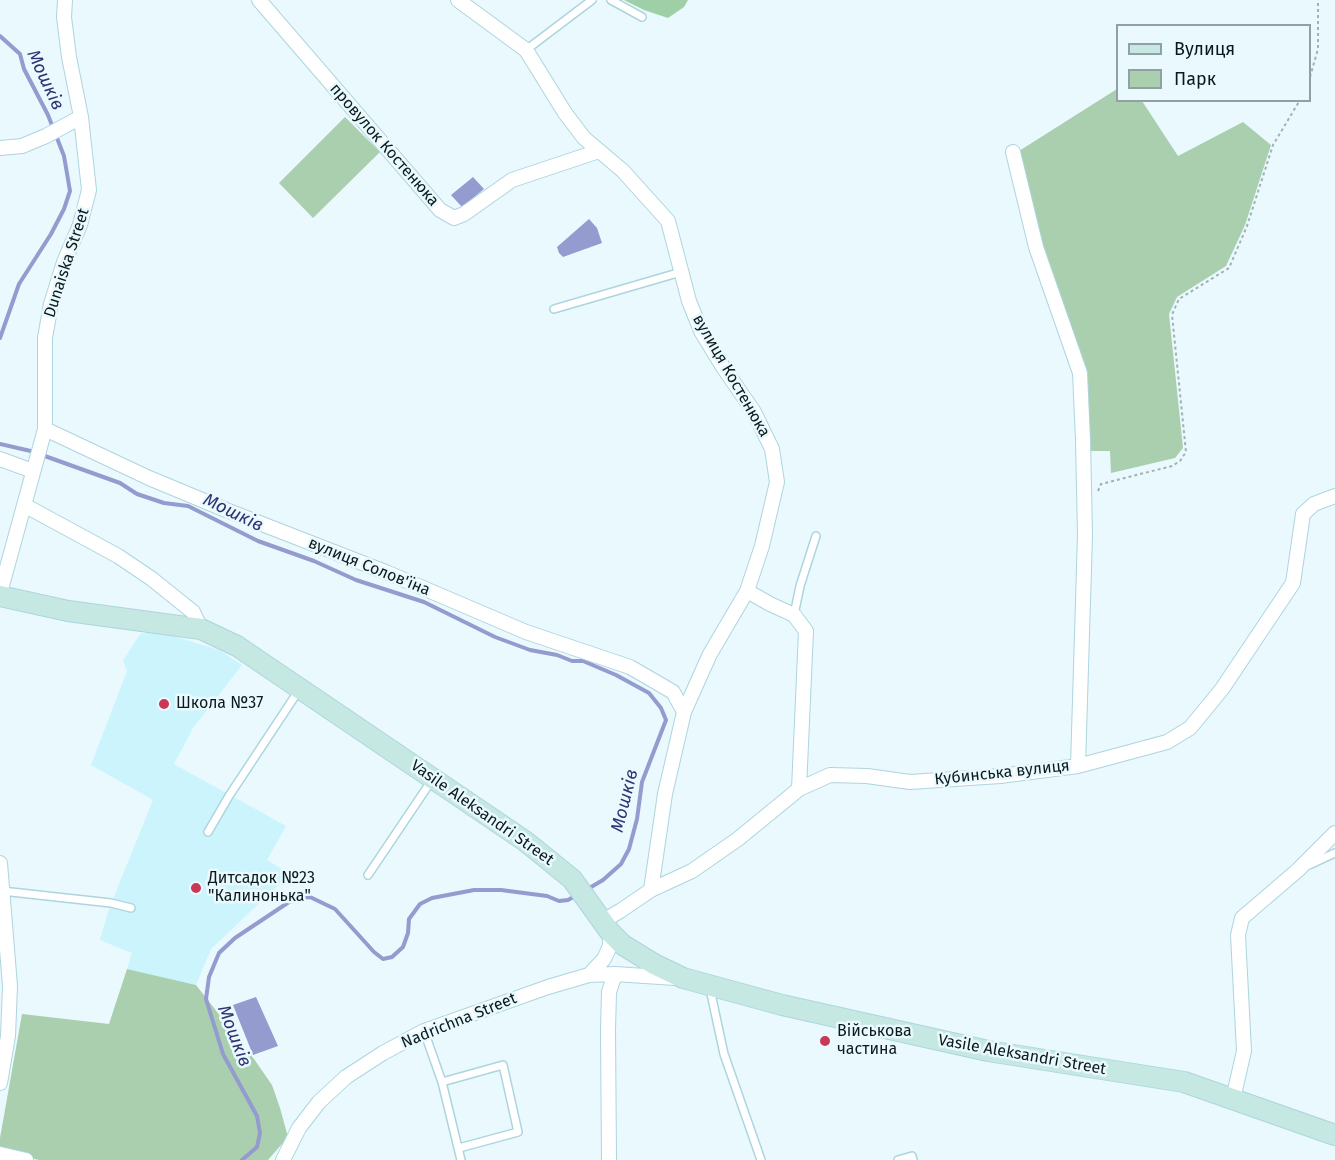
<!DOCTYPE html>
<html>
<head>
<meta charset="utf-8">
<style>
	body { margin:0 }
	#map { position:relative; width:1335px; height:1160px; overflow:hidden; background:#e9f9fd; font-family:"Fira Sans",sans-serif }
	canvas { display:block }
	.legend { position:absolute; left:1116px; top:24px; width:195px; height:78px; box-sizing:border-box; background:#e9f9fd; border:2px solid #90a0a3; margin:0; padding:8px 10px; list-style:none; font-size:18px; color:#0b1a1d }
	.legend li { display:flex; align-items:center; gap:12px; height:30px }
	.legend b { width:30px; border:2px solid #90a0a3 }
</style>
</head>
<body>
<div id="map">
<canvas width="1335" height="1160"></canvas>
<ul class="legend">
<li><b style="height:8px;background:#c5e8e3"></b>Вулиця</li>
<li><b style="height:16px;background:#a9cfae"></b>Парк</li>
</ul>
</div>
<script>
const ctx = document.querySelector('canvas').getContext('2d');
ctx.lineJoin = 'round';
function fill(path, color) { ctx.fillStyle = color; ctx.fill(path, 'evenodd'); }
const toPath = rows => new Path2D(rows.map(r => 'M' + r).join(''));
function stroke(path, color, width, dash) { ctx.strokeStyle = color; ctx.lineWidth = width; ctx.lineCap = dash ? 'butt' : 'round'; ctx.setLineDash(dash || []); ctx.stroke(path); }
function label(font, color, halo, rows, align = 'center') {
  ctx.font = font + ' "Fira Sans",sans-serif'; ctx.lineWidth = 5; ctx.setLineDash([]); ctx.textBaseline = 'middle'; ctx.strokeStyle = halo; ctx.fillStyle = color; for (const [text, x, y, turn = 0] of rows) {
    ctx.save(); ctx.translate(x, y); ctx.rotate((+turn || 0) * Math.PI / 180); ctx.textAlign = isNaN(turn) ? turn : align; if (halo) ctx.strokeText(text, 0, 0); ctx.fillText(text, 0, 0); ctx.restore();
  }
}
fill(toPath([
	[160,632,219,650,242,665,193,728,174,764,286,826,267,860,290,874,211,949,196,985,127,969,132,953,100,940,109,909,153,800,91,765,127,671,123,661,140,634]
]), '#cbf4fd');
fill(toPath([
	[1117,89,1118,100,1142,101,1178,156,1243,122,1271,145,1245,225,1226,266,1177,297,1169,314,1183,448,1175,458,1111,473,1110,451,1088,451,1084,374,1040,245,1019,151],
	[345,117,380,152,313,218,279,183],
	[127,969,196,985,254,1059,272,1085,280,1108,288,1137,268,1160,39,1160,0,1151,0,1138,22,1014,109,1024]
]), '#a9cfae');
fill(toPath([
	[624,0,688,0,684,7,668,18,644,10]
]), '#9fcfa6');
fill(toPath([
	[473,177,484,189,462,207,451,195],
	[589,219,597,228,602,243,563,257,559,253,557,247],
	[256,997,278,1046,253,1055,233,1005]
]), '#939bcf');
stroke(toPath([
	[0,36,20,54,24,69,48,115,64,156,70,191,64,209,51,234,19,284,0,338],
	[0,444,35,452],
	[42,455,120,483,137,494,164,503,188,506,258,541,314,561,356,580,424,602,495,637,530,650,557,655,572,661,583,661,616,675,649,693,661,708,666,720,642,782,637,819,629,849,621,864,603,880,586,890],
	[242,1160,257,1147,260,1133,257,1116,223,1054,206,999,209,977,219,953,235,938,289,902,300,898,310,897,335,909,374,952,383,959,392,957,403,947,408,933,409,919,420,904,432,898,474,890,501,890,547,896,559,901,568,900,577,895]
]), '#939bcf', 4);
const lane = toPath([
	[611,0,642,17],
	[526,50,592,0],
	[554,309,681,272],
	[794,615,800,586,816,536],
	[208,832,229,796,299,690],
	[1309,865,1335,853],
	[368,875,432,780],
	[2,891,111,903,131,908],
	[710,989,724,1054,761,1160],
	[424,1031,442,1082,461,1160],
	[442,1082,503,1065,518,1132,459,1148],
	[898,1160,912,1156,913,1160]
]);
const street = toPath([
	[259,0,440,210,454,218,464,214,512,180,599,151],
	[458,0,526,50,565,113,584,138,623,171,668,221,689,301,701,331,723,367,754,412,772,449,777,482,762,546,747,591,710,654,684,712,665,794,651,890],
	[0,148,22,146,46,136,81,117],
	[1013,152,1036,247,1080,373,1083,440,1085,535,1078,766],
	[45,429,149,478,226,510,388,573,526,632,630,667,673,692,684,712],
	[0,459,33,471],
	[24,505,118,556,152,579,193,612,201,629],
	[747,591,770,604,794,615,806,631,799,789],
	[0,593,45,429,45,338,51,304,64,262,80,225,89,190,81,117,69,57,64,17,65,0],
	[0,863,10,986,8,1036,0,1083],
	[603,921,620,911,651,890,692,871,738,839,799,789,830,775,867,776,910,782,1000,776,1078,766,1167,742,1190,728,1222,689,1293,583,1303,514,1314,504,1335,496],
	[589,975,604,959,610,946,610,932],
	[1233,1099,1244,1051,1238,935,1242,918,1298,870,1335,833],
	[0,1154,26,1160],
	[283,1160,299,1128,319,1102,346,1077,383,1053,424,1031,548,987,589,975,615,974,675,978],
	[609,1160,608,1030,609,992,615,974]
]);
const secondary = toPath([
	[0,596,68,611,201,629,237,646,525,841,572,879,610,932,623,945,654,964,683,978,782,1005,988,1051,1184,1082,1335,1135]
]);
stroke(lane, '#add5de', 10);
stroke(street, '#add5de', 16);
stroke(secondary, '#add5de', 22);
stroke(toPath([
	[1310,77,1318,49,1318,0],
	[1098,491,1101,484,1172,466,1180,461,1186,452,1172,315,1174,310,1179,299,1229,268,1247,226,1273,145,1300,100]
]), '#a1b1b5', 2, [3, 3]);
stroke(lane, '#fff', 7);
stroke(street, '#fff', 14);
stroke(secondary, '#c5e8e3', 20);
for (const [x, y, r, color] of [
	[164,704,6,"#c93955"],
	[196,888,6,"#c93955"],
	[825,1041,6,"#c93955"]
]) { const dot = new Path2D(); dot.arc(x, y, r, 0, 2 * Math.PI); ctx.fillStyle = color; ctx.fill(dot); stroke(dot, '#e9f9fd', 2); }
label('16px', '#0b1a1d', '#e9f9fd', [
	["провулок Костенюка",384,145,49],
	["Dunaiska Street",67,263,-72],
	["вулиця Костенюка",731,376,60],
	["вулиця Солов'їна",369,567,22],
	["Кубинська вулиця",1002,773,-6],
	["Vasile Aleksandri Street",482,813,35],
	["Nadrichna Street",459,1021,-22],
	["Vasile Aleksandri Street",1022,1055,10]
]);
label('16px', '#0b1a1d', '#e9f9fd', [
	["Школа №37",176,704],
	["Дитсадок №23",208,879],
	["\"Калинонька\"",208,897],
	["Військова",837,1032],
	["частина",837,1050]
], 'left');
label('italic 18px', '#303372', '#e9f9fd', [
	["Мошків",45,80,65],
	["Мошків",233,513,26],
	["Мошків",625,801,-76],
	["Мошків",234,1036,69]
]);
</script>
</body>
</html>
